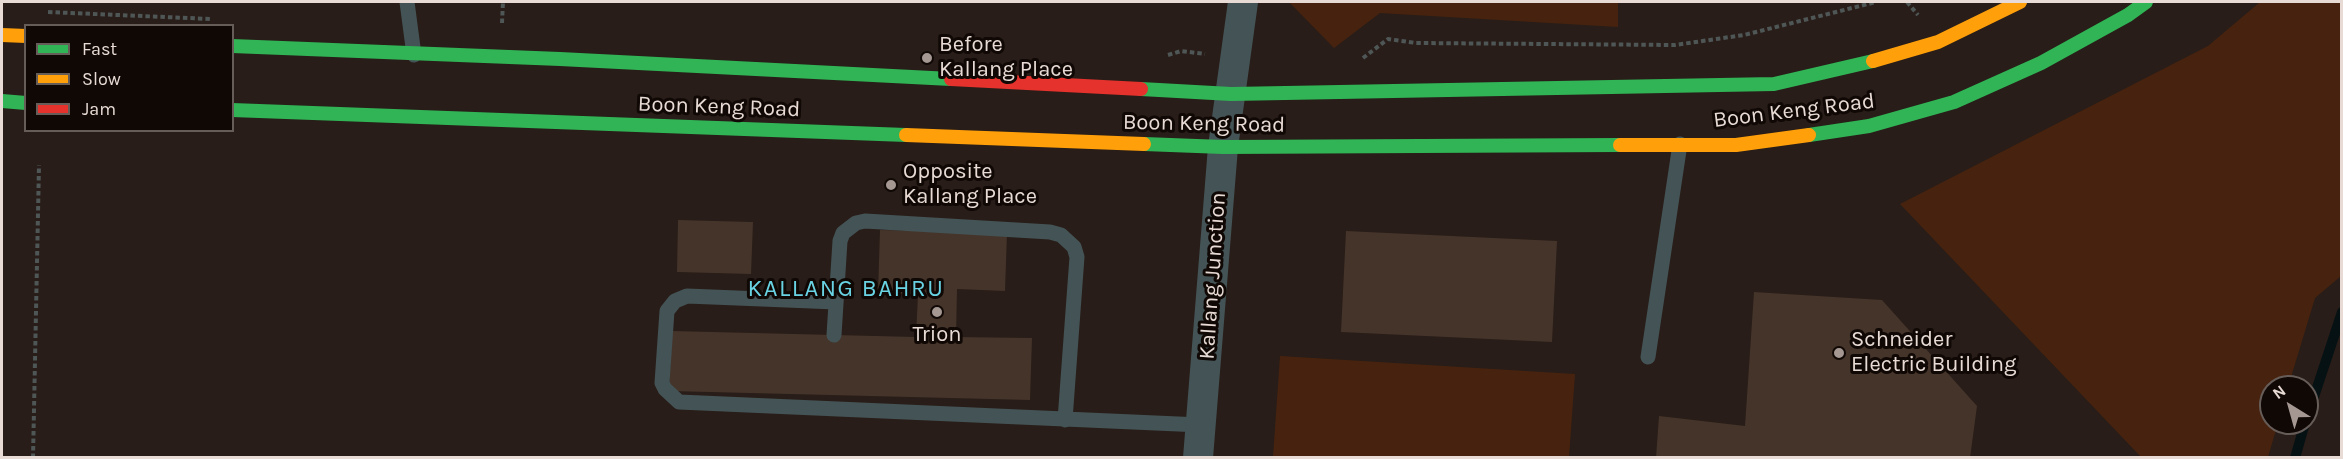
<!DOCTYPE html>
<html>
<head>
<meta charset="utf-8">
<style>
	body { margin:0 }
	#map { position:relative; width:2343px; height:459px; overflow:hidden; background:#281d18; font-family:Karla,sans-serif }
	canvas { display:block }
	.frame { position:absolute; inset:0; border:3px solid #e8dbd5; pointer-events:none }
	.legend { position:absolute; left:24px; top:24px; width:210px; height:108px; box-sizing:border-box; background:#100805; border:2px solid #665c58; margin:0; padding:8px 10px; list-style:none; font-size:18px; color:#e8dbd5 }
	.legend li { display:flex; align-items:center; gap:12px; height:30px }
	.legend b { width:30px; border:2px solid #665c58 }
	.north { position:absolute; left:2259px; top:375px; width:60px; height:60px; box-sizing:border-box; background:#100805; border:2px solid #665c58; border-radius:50%; rotate:323deg; font-size:16px; font-weight:700; line-height:24px; text-align:center; color:#e8dbd5 }
	.north::after { content:''; display:block; margin:auto; width:21px; height:27px; background:#a59893; clip-path:polygon(50% 0,100% 100%,50% 72%,0 100%) }
</style>
</head>
<body>
<div id="map">
<canvas width="2343" height="459"></canvas>
<div class="frame"></div>
<ul class="legend">
<li><b style="height:8px;background:#30b455"></b>Fast</li>
<li><b style="height:8px;background:#ff9f0a"></b>Slow</li>
<li><b style="height:8px;background:#e5322d"></b>Jam</li>
</ul>
<div class="north">N</div>
</div>
<script>
const ctx = document.querySelector('canvas').getContext('2d');
ctx.lineJoin = 'round';
function fill(path, color) { ctx.fillStyle = color; ctx.fill(path, 'evenodd'); }
const toPath = rows => new Path2D(rows.map(r => 'M' + r).join(''));
function stroke(path, color, width, dash) { ctx.strokeStyle = color; ctx.lineWidth = width; ctx.lineCap = dash ? 'butt' : 'round'; ctx.setLineDash(dash || []); ctx.stroke(path); }
function label(font, color, halo, rows, align = 'center') {
  ctx.font = font + ' Karla,sans-serif'; ctx.lineWidth = 6; ctx.setLineDash([]); ctx.textBaseline = 'middle'; ctx.strokeStyle = halo; ctx.fillStyle = color; for (const [text, x, y, turn = 0] of rows) {
    ctx.save(); ctx.translate(x, y); ctx.rotate((+turn || 0) * Math.PI / 180); ctx.textAlign = isNaN(turn) ? turn : align; if (halo) ctx.strokeText(text, 0, 0); ctx.fillText(text, 0, 0); ctx.restore();
  }
}
fill(toPath([
	[1289,2,1618,2,1618,27,1380,13,1334,48],
	[2260,2,2341,2,2341,276,2315,298,2288,387,2271,387,2271,423,2278,423,2268,457,2141,457,1900,204,2208,46],
	[1280,356,1575,374,1569,457,1273,457]
]), '#47230f');
stroke(toPath([
	[2307,418,2342,312],
	[2295,458,2305,423]
]), '#051113', 10);
fill(toPath([
	[678,220,753,222,751,274,677,272],
	[880,230,1007,233,1005,291,957,289,956,337,1032,338,1030,400,669,391,672,331,916,337,918,294,878,293],
	[1346,231,1557,241,1552,342,1341,332],
	[1754,292,1882,300,1977,406,1970,458,1656,458,1659,416,1745,426]
]), '#45342a');
stroke(toPath([
	[1907,2,1918,15],
	[48,12,211,19],
	[502,23,503,2],
	[1168,55,1181,51,1205,54],
	[1363,58,1388,39,1416,43,1675,45,1744,35,1876,2],
	[33,458,39,165]
]), '#4f5656', 4, [4.5, 3]);
stroke(toPath([
	[407,2,414,55],
	[836,302,687,296,675,301,667,311,662,383,665,389,679,402,1201,425],
	[834,335,840,241,843,233,856,223,865,221,1050,232,1061,235,1074,247,1077,257,1065,420],
	[1648,357,1680,144]
]), '#445355', 15);
stroke(toPath([
	[1198,458,1223,147,1243,2]
]), '#445355', 30);
stroke(toPath([
	[232,46,560,59,951,79],
	[1141,89,1231,94,1774,84,1873,61],
	[2,101,26,103],
	[232,110,906,135],
	[1809,135,1869,126,1954,102,2041,63,2128,15,2146,2],
	[1144,144,1223,147,1620,145]
]), '#30b455', 14);
stroke(toPath([
	[2,35,26,36],
	[1873,61,1938,42,2020,2],
	[906,135,1144,144],
	[1620,145,1736,145,1809,135]
]), '#ff9f0a', 14);
stroke(toPath([
	[951,79,1141,89]
]), '#e5322d', 14);
for (const [x, y, r, color] of [
	[927,58,6,"#a59893"],
	[891,185,6,"#a59893"],
	[937,312,6,"#a59893"],
	[1839,353,6,"#a59893"]
]) { const dot = new Path2D(); dot.arc(x, y, r, 0, 2 * Math.PI); ctx.fillStyle = color; ctx.fill(dot); stroke(dot, '#100805', 2); }
label('22px', '#e8dbd5', '#100805', [
	["Before",939,45],
	["Kallang Place",939,70],
	["Opposite",903,172],
	["Kallang Place",903,197],
	["Trion",937,335,"center"],
	["Schneider",1851,340],
	["Electric Building",1851,365]
], 'left');
label('22px', '#e8dbd5', '#100805', [
	["Boon Keng Road",719,107,2],
	["Boon Keng Road",1794,111,-7],
	["Boon Keng Road",1204,124,1],
	["Kallang Junction",1213,276,-86]
]);
ctx.letterSpacing = '1.5px';
label('24px', '#69d3e3', '#100805', [
	["KALLANG BAHRU",846,289]
]);
ctx.letterSpacing = '0px';
</script>
</body>
</html>
